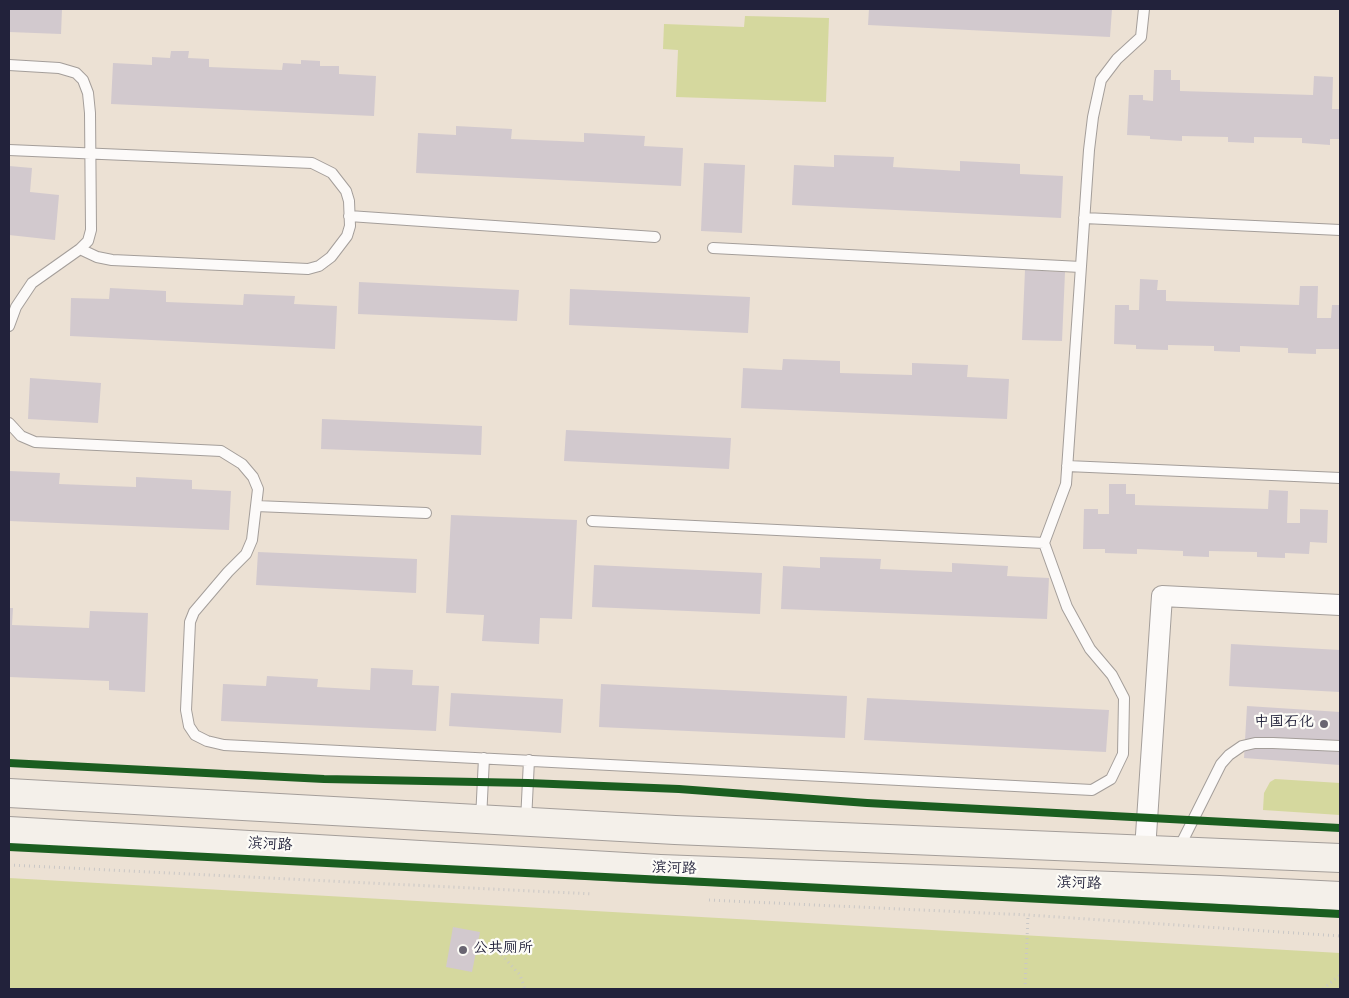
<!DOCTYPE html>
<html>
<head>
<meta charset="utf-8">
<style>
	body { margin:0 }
	#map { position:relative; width:1349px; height:998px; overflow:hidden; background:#ece1d4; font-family:"Gochi Hand",sans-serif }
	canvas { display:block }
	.frame { position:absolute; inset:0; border:10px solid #22223b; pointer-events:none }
</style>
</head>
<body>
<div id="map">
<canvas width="1349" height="998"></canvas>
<div class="frame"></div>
</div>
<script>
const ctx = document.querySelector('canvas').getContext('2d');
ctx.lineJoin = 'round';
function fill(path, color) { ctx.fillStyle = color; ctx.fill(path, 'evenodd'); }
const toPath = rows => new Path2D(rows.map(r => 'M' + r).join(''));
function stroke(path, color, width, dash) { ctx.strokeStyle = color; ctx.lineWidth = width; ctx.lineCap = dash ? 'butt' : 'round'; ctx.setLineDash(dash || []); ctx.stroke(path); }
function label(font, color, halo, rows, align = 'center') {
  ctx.font = font + ' "Gochi Hand","LXGW WenKai TC",sans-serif'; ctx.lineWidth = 4.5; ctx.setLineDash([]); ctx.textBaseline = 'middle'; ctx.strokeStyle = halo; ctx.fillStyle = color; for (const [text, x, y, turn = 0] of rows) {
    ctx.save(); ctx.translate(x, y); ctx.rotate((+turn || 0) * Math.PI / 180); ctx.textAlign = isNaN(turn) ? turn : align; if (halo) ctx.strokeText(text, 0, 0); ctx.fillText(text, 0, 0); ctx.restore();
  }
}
fill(toPath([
	[745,16,829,18,826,102,676,97,678,50,663,49,664,24,744,27],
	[1275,779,1340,783,1340,815,1263,810,1264,793,1270,782],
	[9,878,1340,953,1340,989,9,989]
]), '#d5d89e');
fill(toPath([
	[9,9,62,9,61,34,9,32],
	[869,9,1112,9,1110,37,868,25],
	[171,51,189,51,188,58,209,59,209,67,282,70,283,63,301,64,301,60,320,61,320,66,339,66,339,74,376,76,374,116,111,104,113,63,152,65,152,57,170,58],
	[1154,70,1171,70,1171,80,1180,80,1180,91,1313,95,1314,76,1333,77,1332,109,1340,109,1340,139,1330,139,1330,145,1302,143,1302,138,1254,137,1254,143,1228,142,1228,137,1182,136,1182,141,1150,139,1150,136,1127,135,1129,95,1143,95,1143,100,1153,101],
	[456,126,512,129,511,139,584,142,584,133,645,136,644,146,683,148,681,186,416,173,418,133,456,135],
	[834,155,894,157,893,167,960,171,960,161,1020,164,1020,174,1063,176,1061,218,792,205,794,165,834,167],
	[704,163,745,165,742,233,701,231],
	[9,166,32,168,30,192,59,195,55,240,9,235],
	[1025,270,1065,272,1062,341,1022,340],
	[1140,279,1158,280,1157,290,1166,290,1166,301,1299,305,1300,286,1318,286,1317,318,1331,318,1332,305,1340,305,1340,349,1316,349,1316,354,1288,353,1288,348,1240,346,1240,352,1214,351,1214,346,1168,345,1168,350,1136,349,1136,345,1114,344,1115,305,1129,305,1129,310,1139,310],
	[359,282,519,290,517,321,358,314],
	[110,288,166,291,166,302,243,305,244,294,295,296,294,304,337,306,335,349,70,336,71,298,109,299],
	[570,289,750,297,748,333,569,325],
	[783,359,840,361,840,373,912,375,912,363,968,365,967,377,1009,379,1007,419,741,408,743,368,782,370],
	[30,378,101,383,98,423,28,419],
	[322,419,482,426,481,455,321,449],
	[566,430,731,438,729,469,564,461],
	[9,471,60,473,59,484,136,487,136,477,192,480,192,489,231,491,229,530,9,521],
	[1109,484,1126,484,1126,494,1135,494,1135,505,1268,509,1269,490,1288,491,1287,523,1300,523,1300,509,1328,510,1327,543,1310,542,1309,554,1285,553,1285,558,1257,557,1257,552,1209,551,1209,557,1183,556,1183,551,1137,549,1137,554,1105,553,1105,549,1083,549,1084,509,1098,509,1098,514,1109,514],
	[451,515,577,520,572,619,540,618,539,644,482,641,484,615,446,613],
	[258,552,417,559,416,593,256,585],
	[820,557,881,559,880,569,952,572,952,563,1008,566,1007,576,1049,578,1047,619,781,609,783,566,820,568],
	[594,565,762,573,760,614,592,607],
	[9,608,13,608,12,625,89,628,90,611,148,613,145,692,109,690,109,681,9,677],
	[1231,644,1340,650,1340,692,1229,686],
	[371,668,413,670,412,685,439,686,436,731,221,721,223,684,266,686,267,676,318,679,317,687,370,690],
	[601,684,847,696,845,738,599,727],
	[451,693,563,699,561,733,449,726],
	[867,698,1109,710,1106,752,864,740],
	[1247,706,1340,712,1340,765,1244,758],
	[453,927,480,932,472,972,446,967]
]), '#d2c9ce');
const lane = toPath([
	[9,65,59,68,76,73,83,80,88,93,90,113,91,230,88,241,80,249,32,283,16,307,9,326],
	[9,150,312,163,332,173,346,191,349,201,350,226,347,236,331,257,319,266,308,269,112,260,97,257,80,249],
	[349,216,655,237],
	[1084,218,1340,230],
	[713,248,1081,267],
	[9,423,21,436,35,442,221,451,242,464,253,477,258,489,252,540,246,554,228,572,194,612,190,622,186,710,189,726,195,735,207,741,224,745,1092,790,1111,779,1123,754,1124,698,1112,675,1090,649,1067,607,1044,543,1066,484,1089,150,1093,117,1101,80,1117,59,1141,37,1144,9],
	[1067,466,1340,478],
	[256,506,426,513],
	[592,521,1044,543],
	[481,819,484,758],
	[526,821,529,760],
	[1179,848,1221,764,1229,755,1242,746,1255,743,1273,743,1340,746]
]);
const street = toPath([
	[1145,850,1162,596,1340,605]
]);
const secondary = toPath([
	[9,793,675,830,1340,858],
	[9,831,660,869,1219,890,1340,896]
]);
stroke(lane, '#a49e9a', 12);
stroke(street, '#a49e9a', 22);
stroke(secondary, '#a49e9a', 30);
stroke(toPath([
	[9,865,592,894],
	[709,900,1028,915,1340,936],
	[498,951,520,975,525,989],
	[1025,989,1028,915],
	[1323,989,1340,975]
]), '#c9c7c6', 3, [1, 4]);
stroke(lane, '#fcfaf9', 10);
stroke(street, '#fcfaf9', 20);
stroke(secondary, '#f4f0ea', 28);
stroke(toPath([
	[9,763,324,779,528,783,679,789,867,803,1340,828],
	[9,847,1340,914]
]), '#1b5e20', 8);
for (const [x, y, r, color] of [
	[1324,724,5,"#696571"],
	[463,950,5,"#696571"]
]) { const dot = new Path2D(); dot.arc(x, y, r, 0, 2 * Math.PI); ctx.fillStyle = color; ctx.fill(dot); stroke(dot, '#fdfcf7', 2); }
label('15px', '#22223b', '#fdfcf7', [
	["中国石化",1314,724],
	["公共厕所",473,950,"left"]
], 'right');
label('15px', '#22223b', '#fdfcf7', [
	["滨河路",270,846,3],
	["滨河路",674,870,2],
	["滨河路",1079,885,2]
]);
</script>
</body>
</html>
